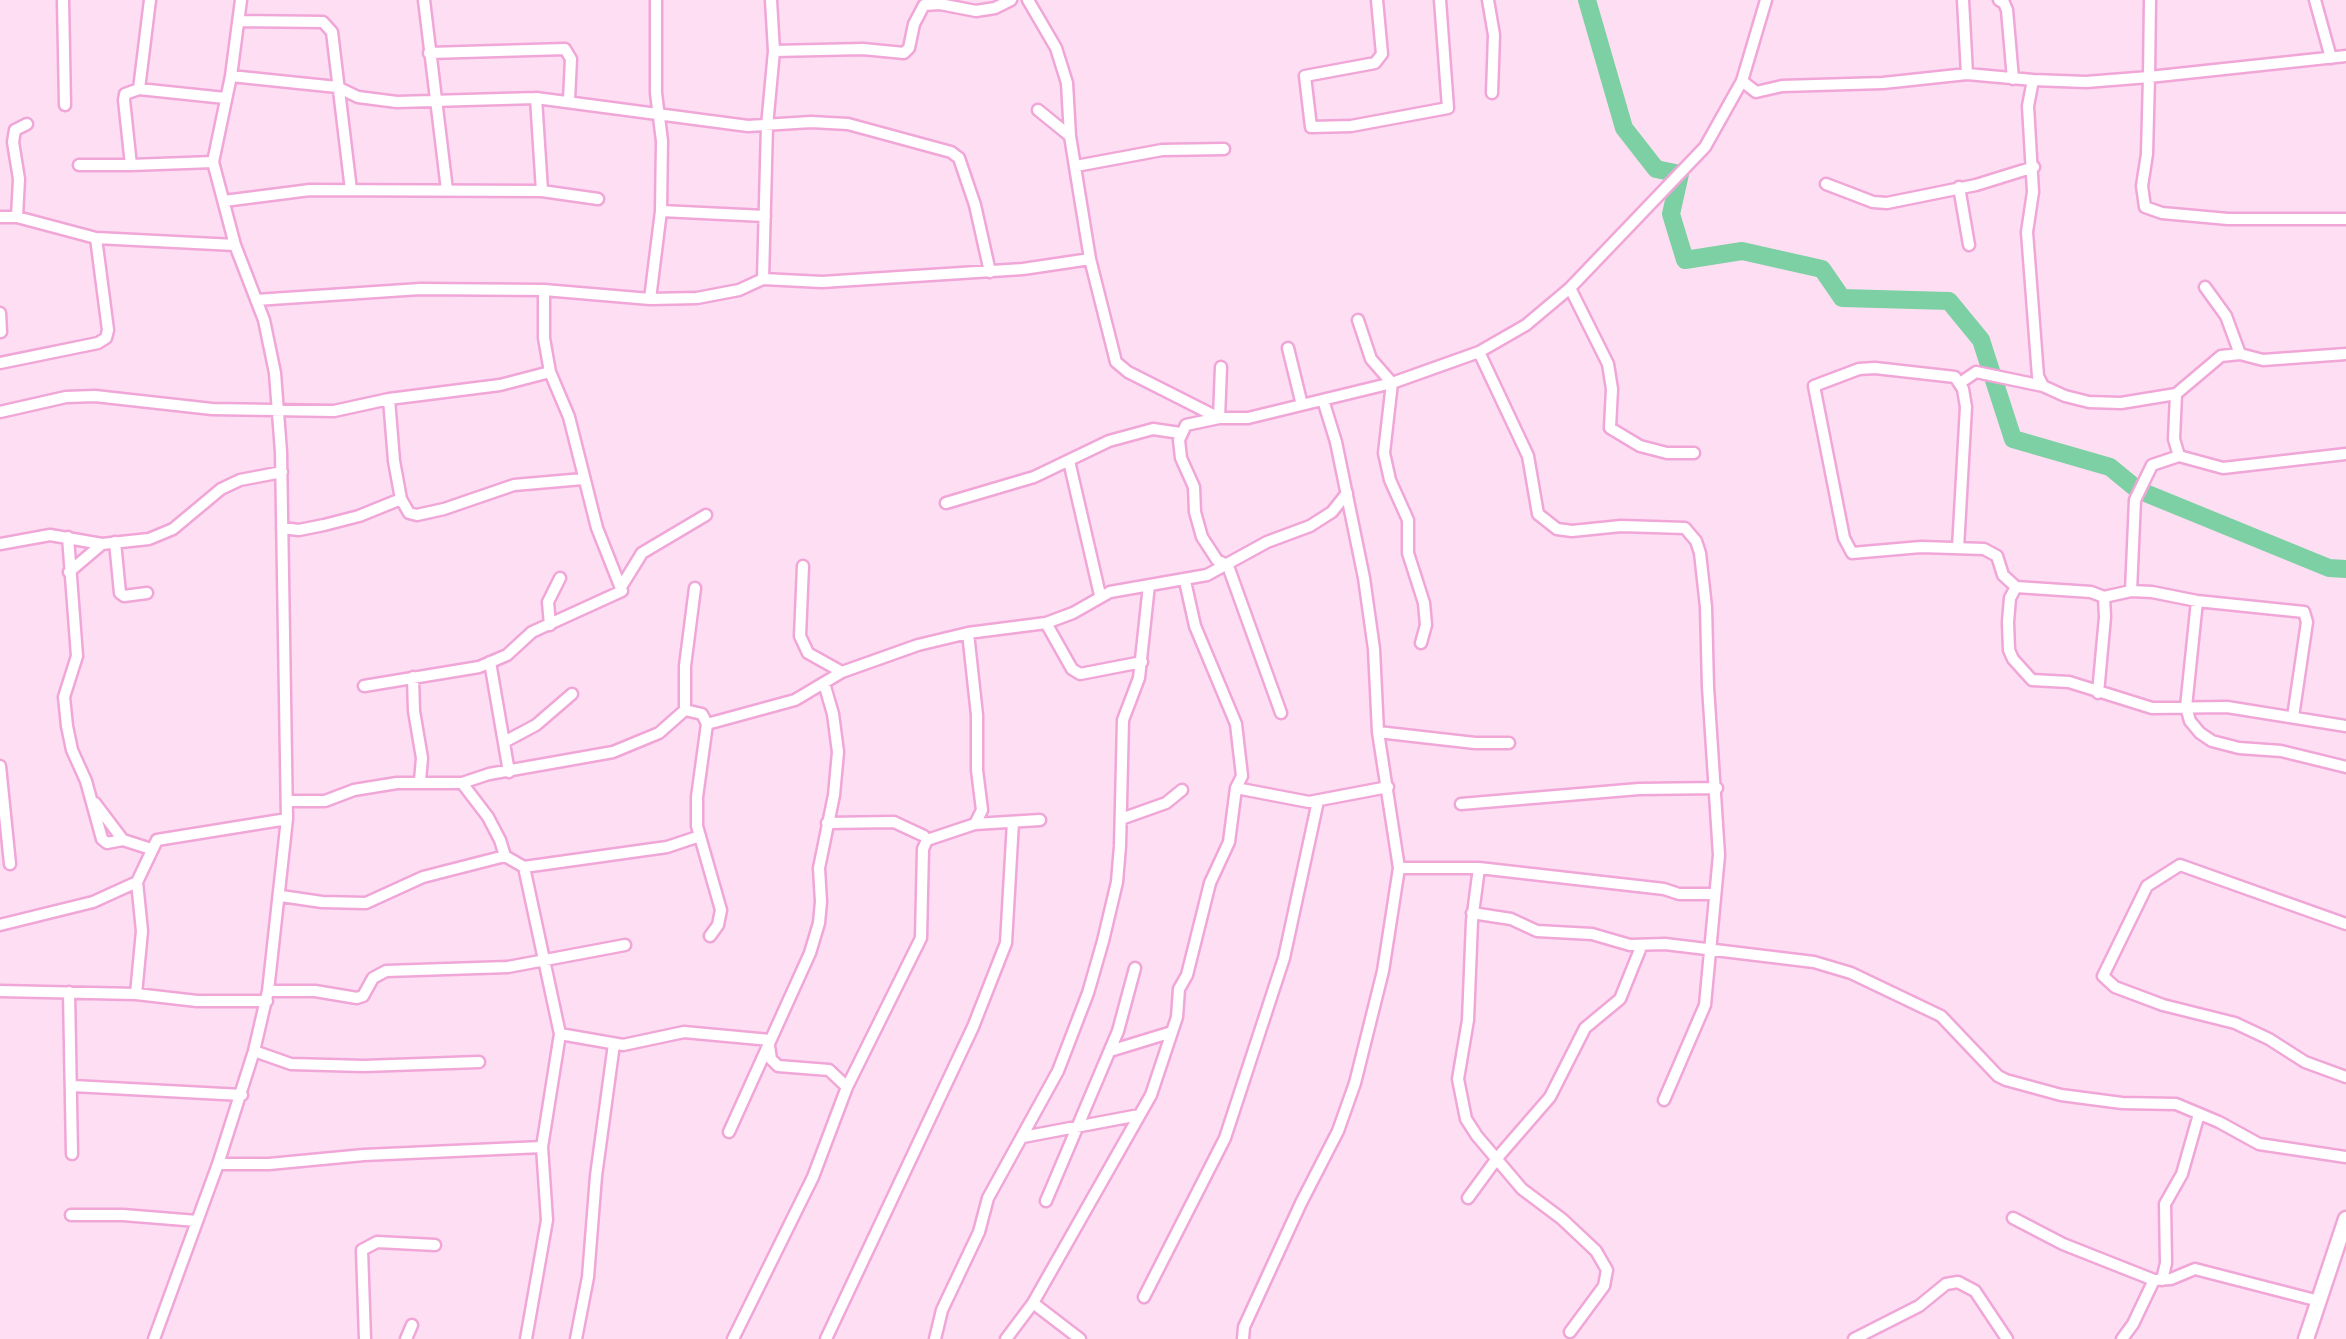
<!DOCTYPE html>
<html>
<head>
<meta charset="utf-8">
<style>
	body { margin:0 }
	canvas { display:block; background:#fedef2 }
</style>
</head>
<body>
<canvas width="2346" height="1339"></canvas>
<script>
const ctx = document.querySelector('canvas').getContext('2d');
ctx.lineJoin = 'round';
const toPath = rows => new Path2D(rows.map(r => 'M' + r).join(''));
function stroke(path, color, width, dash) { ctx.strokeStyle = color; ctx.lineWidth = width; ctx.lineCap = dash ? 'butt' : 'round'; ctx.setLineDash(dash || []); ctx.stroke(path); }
stroke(toPath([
	[1587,0,1624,128,1656,169,1680,174,1671,214,1685,260,1742,251,1822,269,1842,298,1949,301,1981,340,2013,439,2110,467,2138,490,2329,568,2346,569]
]), '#7cd0a4', 18);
const street = toPath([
	[63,0,65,105],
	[424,0,447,190],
	[1028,0,1056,48,1067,83,1070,136,1090,259,1116,362,1128,372,1219,418,1248,418,1392,383,1479,352,1526,325,1570,288,1705,147,1742,81,1766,0],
	[1377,0,1382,54,1375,63,1305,76,1311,127,1351,126,1448,108,1440,0],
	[1488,0,1494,35,1492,93],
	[1963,0,1967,74],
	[1999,0,2004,3,2007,10,2013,79],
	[2150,0,2149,77,2346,56],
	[2315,0,2331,58],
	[239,21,323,22,332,32,351,190],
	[774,51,863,49,904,53,909,48,914,24,924,5,940,4,976,11,995,8,1011,0],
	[429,53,565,49,571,59,569,100],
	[231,76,337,87,358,97,397,102,536,98,748,126,811,122,848,124,951,152,959,158,975,205,990,272],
	[1742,81,1756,92,1782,86,1883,83,1967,74,2033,80],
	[139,89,225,98],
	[1038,110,1070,136],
	[79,165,131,165,124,100,125,94,139,89,150,0],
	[131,165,213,162],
	[1076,166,1162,150,1224,149],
	[1826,184,1873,202,1887,203,1976,185,2034,167],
	[1959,187,1969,245],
	[542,191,598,199],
	[224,201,310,190,542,191,536,98],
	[661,211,765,216],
	[0,217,17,217,96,238,235,245],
	[17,217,19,179,13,142,15,130,27,124],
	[2346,219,2228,219,2162,213,2145,207,2142,186,2147,154,2149,77,2086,82,2033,80,2028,106,2033,192,2027,232,2038,376,2043,386,2065,396,2089,402,2121,403,2176,394,2221,356,2240,354,2263,360,2346,354],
	[763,279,767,126,774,51,771,0],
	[2205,287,2226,316,2240,354],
	[1570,288,1608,364,1612,389,1610,428,1640,446,1667,453,1694,453],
	[650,299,661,211,662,141,656,93,656,0],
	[256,300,420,289,544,290,650,299,697,298,739,290,763,279,822,282,1023,269,1090,259],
	[0,313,1,332],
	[1358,320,1371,359,1392,383,1384,453,1390,480,1408,520,1408,553,1424,603,1426,625,1421,643],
	[1288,348,1302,405],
	[1479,352,1528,456,1538,514,1557,529,1572,531,1621,526,1685,528,1696,541,1700,553,1706,607,1708,687,1719,855,1705,1005,1664,1100],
	[0,363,98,343,106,338,108,330,96,238],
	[1221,367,1219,418,1186,425,1179,440,1181,458,1194,487,1195,512,1202,537,1217,560,1228,566,1281,713],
	[1960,383,1976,372,2043,386],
	[2176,394,2174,439,2179,456],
	[389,399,394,461,401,499,409,513,417,515,444,509,514,485,583,479],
	[0,412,66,397,95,396,212,409,334,411,389,399,500,385,550,372],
	[1069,461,1100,595],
	[946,503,1034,477,1109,441,1153,429,1180,433],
	[282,528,299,530,324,525,359,516,401,499],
	[68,537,77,656,64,697,67,726,72,750,86,781,102,839,107,843,123,840],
	[115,542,120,593,124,596,147,593],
	[0,544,50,535,102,544,149,539,173,529,221,489,240,480,282,472],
	[1958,548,1966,407,1963,389,1955,377,1875,368,1859,369,1814,386,1844,538,1852,553,1921,547,1984,549,1997,556,2003,575,2016,587,2091,592,2104,597,2131,591,2152,592,2197,601,2304,612,2307,622,2293,717],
	[803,566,800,636,808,653,842,672],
	[69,572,102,544],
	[621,587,642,553,706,515],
	[2016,587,2010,598,2008,622,2009,650,2013,659,2032,680,2069,682,2152,708,2227,707,2346,726],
	[2131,591,2135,500,2152,465,2179,456,2223,468,2346,454],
	[2197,601,2186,707,2190,721,2200,733,2212,741,2239,748,2281,751,2346,767],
	[1046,623,1072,669,1080,674,1142,662],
	[550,625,548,602,560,578],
	[968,633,977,715,977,770,982,810,975,824],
	[490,662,509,772],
	[413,677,414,711,422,758,420,781],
	[364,686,479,667,507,655,532,632,622,591,597,528,569,417,550,372,544,338,544,290],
	[2098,693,2105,617,2104,597],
	[685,710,685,666,695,588],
	[707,724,795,700,842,672,918,645,968,633,1046,623,1073,613,1110,592,1207,575,1267,542,1310,526,1332,512,1347,493],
	[707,724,697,797,697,826,721,910,718,925,710,936],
	[1378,732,1475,743,1509,743],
	[506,741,536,725,572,694],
	[0,766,10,864],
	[462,783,489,774,613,752,659,733,685,710,702,714,707,724],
	[1236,788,1309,802,1388,787],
	[288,801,325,801,354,790,397,783,462,783,488,817,500,840,505,856,524,867,667,847,700,836],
	[95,803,123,840,151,849],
	[1461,804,1639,789,1717,788],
	[1121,819,1166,803,1182,790],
	[827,823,894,822,924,836],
	[524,867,560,1034,542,1147,547,1220,526,1339],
	[1399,868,1479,868,1664,889,1679,894,1713,894],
	[1479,868,1472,921,1468,1020,1458,1079,1466,1119,1477,1136,1522,1189,1562,1219,1596,1251,1607,1270,1604,1286,1570,1332],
	[281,896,322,902,366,903,423,877,505,856],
	[1472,913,1511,919,1537,931,1592,934,1630,945,1665,944,1814,962,1851,973,1941,1016,1998,1076,2006,1080,2061,1095,2122,1103,2176,1104,2219,1122,2259,1144,2346,1157],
	[2346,924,2180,865,2147,886,2103,976,2115,987,2163,1005,2235,1023,2269,1039,2305,1062,2346,1077],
	[0,925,93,902,137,882,157,840,287,819],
	[0,991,136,994,197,1001,267,1001],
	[268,991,315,991,357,998,363,996,373,978,386,971,508,967,625,945],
	[69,992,72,1154],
	[136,994,142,931,137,882],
	[560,1034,623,1045,684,1032,770,1040],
	[769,1046,771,1059,778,1066,829,1070,847,1087],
	[254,1051,291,1064,364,1066,479,1062],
	[1110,1051,1172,1032],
	[73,1086,242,1095],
	[729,1132,810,953,819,923,821,902,819,868,834,795,838,752,833,714,824,683],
	[1023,1137,1139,1115],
	[218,1164,269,1164,364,1155,542,1147],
	[1468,1198,1498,1157,1550,1097,1585,1028,1620,999,1641,947],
	[1046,1201,1118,1031,1135,968],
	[71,1215,123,1215,197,1221],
	[2013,1218,2063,1244,2154,1280,2171,1279,2195,1269,2319,1301],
	[2162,1280,2166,1263,2165,1204,2182,1174,2199,1114],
	[1144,1297,1225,1138,1284,958,1318,801],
	[1033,1303,1080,1339],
	[154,1339,218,1164,254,1051,268,991,287,819,281,452,275,373,264,320,235,245,213,162,231,76,241,0],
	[365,1339,362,1250,377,1242,435,1245],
	[406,1339,412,1325],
	[576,1339,588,1277,596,1176,614,1044],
	[733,1339,813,1177,847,1087,921,938,923,849,927,840,975,824,1040,820],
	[826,1339,973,1027,1006,943,1013,822],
	[935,1339,942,1310,979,1232,988,1198,1058,1071,1088,993,1103,941,1117,882,1120,846,1123,720,1139,678,1149,585],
	[1006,1339,1033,1303,1151,1095,1177,1017,1179,989,1187,975,1210,883,1229,842,1236,788,1242,776,1236,724,1195,626,1185,581],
	[1243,1339,1244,1327,1301,1203,1338,1131,1355,1083,1383,971,1399,868,1378,732,1374,649,1364,578,1336,442,1323,400],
	[1854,1339,1919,1306,1946,1284,1958,1282,1975,1291,2007,1339],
	[2122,1339,2133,1324,2154,1280]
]);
const secondary = toPath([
	[2306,1339,2346,1219]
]);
stroke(street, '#f1a6d8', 15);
stroke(secondary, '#f1a6d8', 19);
stroke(street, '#fff', 10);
stroke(secondary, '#fff', 14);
</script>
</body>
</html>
